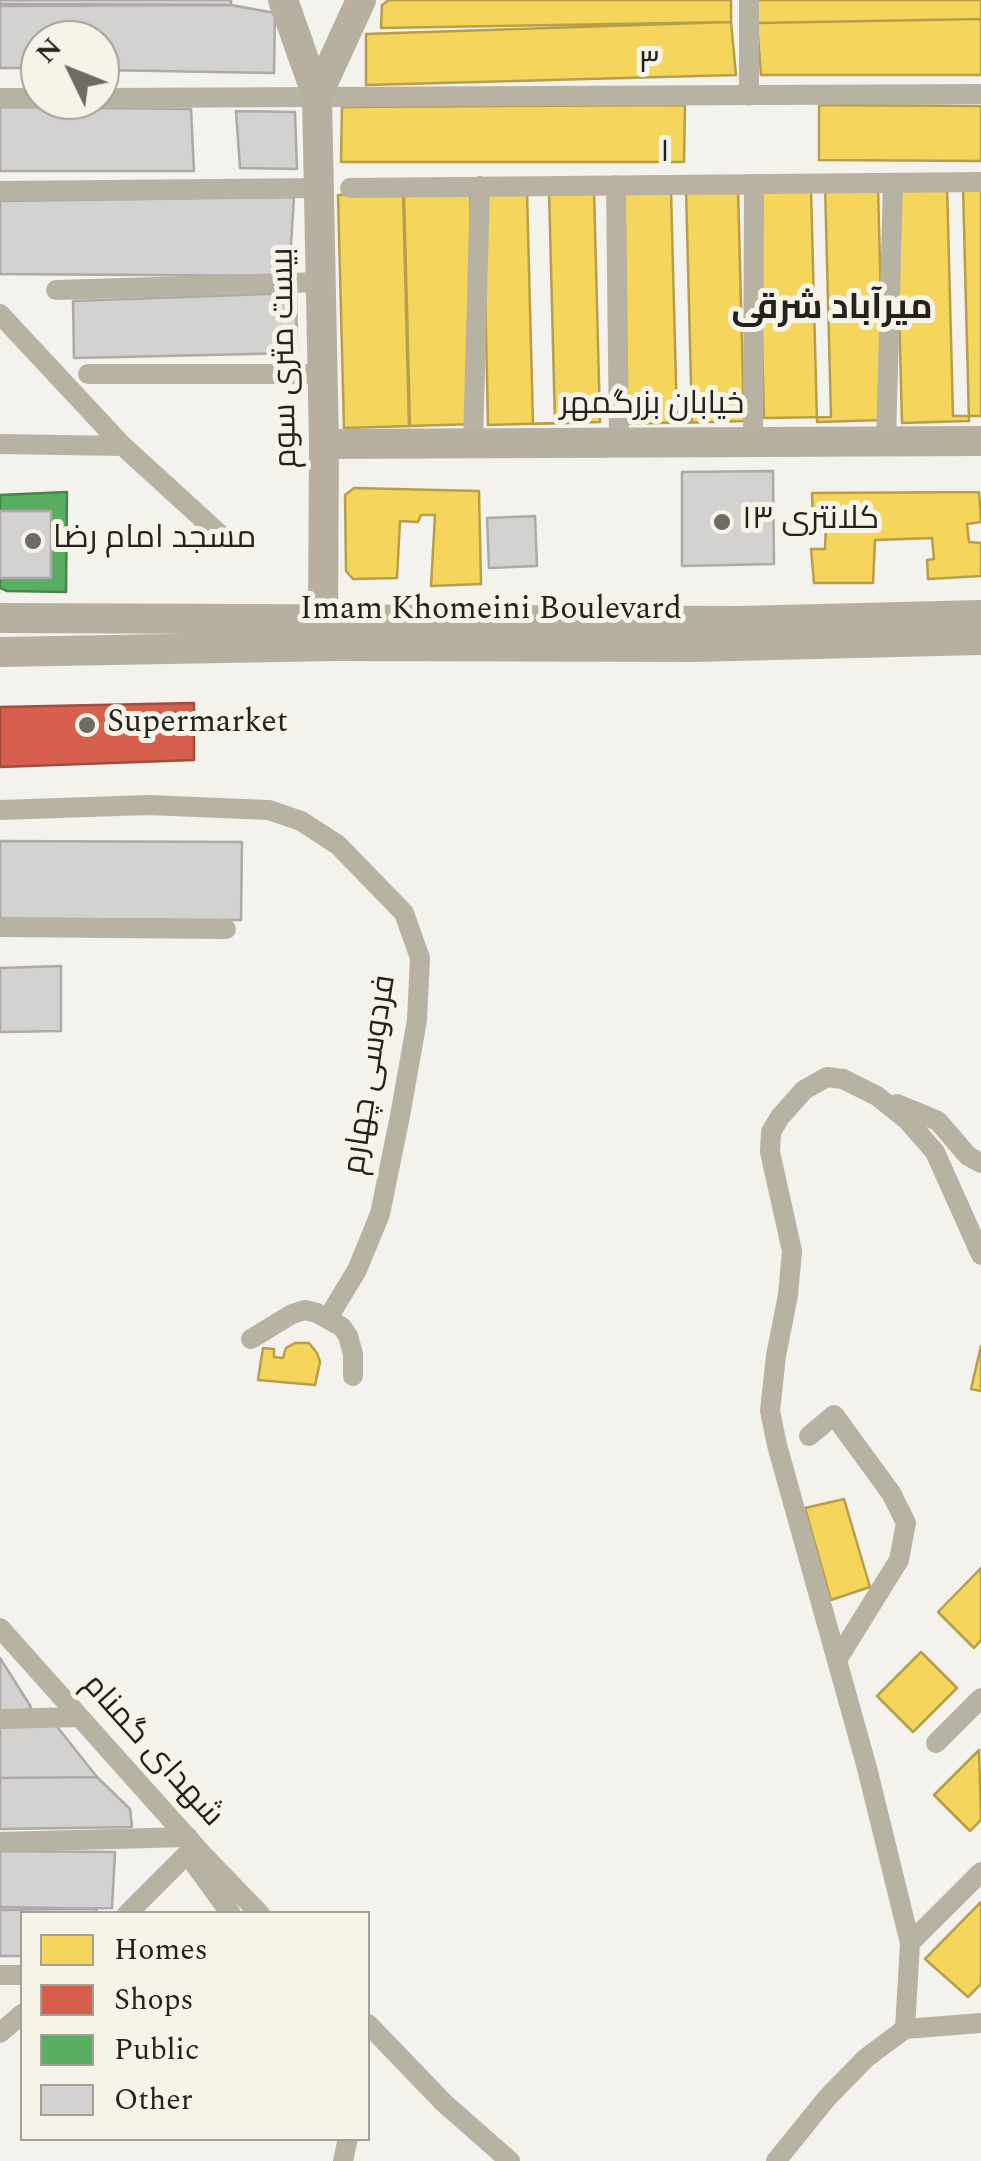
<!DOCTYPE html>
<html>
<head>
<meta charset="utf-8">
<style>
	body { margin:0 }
	#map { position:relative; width:981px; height:2161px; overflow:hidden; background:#f3f2ec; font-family:Spectral,serif }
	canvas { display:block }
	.legend { position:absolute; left:20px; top:1911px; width:350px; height:230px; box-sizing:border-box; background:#f6f4e9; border:2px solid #a2a098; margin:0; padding:12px 18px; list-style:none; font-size:30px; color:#23221e }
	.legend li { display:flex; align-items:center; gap:20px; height:50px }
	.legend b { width:50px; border:2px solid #a2a098 }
	.north { position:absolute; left:20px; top:20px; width:100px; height:100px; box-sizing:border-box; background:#f6f4e9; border:2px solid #a2a098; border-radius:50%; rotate:313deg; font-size:28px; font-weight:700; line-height:40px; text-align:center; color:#23221e }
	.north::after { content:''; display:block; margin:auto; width:35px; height:45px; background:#6c6b66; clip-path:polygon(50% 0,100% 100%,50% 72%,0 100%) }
</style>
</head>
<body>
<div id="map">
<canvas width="981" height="2161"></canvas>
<ul class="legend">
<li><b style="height:28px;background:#f6d55c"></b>Homes</li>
<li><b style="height:28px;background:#d6604d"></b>Shops</li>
<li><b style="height:28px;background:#5aae61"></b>Public</li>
<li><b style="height:28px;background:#d4d2d0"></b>Other</li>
</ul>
<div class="north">N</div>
</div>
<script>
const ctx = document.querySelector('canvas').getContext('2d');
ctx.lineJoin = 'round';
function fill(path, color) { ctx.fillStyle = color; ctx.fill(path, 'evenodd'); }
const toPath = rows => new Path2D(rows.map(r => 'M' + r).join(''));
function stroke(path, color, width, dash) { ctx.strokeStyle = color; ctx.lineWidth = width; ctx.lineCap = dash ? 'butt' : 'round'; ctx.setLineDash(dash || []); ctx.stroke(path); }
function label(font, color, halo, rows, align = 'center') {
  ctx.font = font + ' Spectral,Cairo,serif'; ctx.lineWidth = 10; ctx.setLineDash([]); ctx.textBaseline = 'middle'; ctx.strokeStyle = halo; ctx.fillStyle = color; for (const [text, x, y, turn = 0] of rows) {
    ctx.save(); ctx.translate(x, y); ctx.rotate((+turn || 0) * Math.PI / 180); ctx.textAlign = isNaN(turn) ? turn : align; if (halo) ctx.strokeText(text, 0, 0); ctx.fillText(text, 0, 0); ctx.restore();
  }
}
const homes = toPath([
	[389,0,731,0,731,22,381,28,382,5,389,0],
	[757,0,981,0,981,19,757,23,757,0],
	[981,19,981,75,761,75,757,23,981,19],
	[731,22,736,75,366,85,366,34,731,22],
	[685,105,684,162,341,162,342,107,685,105],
	[819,105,981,106,981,161,819,160,819,105],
	[981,182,981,416,953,416,947,183,981,182],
	[825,184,831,417,764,418,758,186,825,184],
	[878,187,884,420,817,422,811,189,878,187],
	[738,188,744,421,677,423,671,190,738,188],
	[963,188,969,421,902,423,896,190,963,188],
	[594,189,600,422,533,424,527,191,594,189],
	[686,189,692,422,625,424,619,191,686,189],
	[549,190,555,423,488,425,483,192,549,190],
	[470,192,476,424,409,426,403,193,470,192],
	[404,193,410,426,344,428,338,195,404,193],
	[354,488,479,491,481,584,431,586,435,515,421,515,418,522,400,521,397,578,353,579,346,571,345,495,354,488],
	[979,492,981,522,967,524,969,542,981,543,981,576,928,579,927,560,934,559,932,538,875,540,873,583,814,583,811,549,825,549,826,523,813,524,812,493,979,492],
	[295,1343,309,1343,317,1353,320,1362,315,1385,258,1380,263,1348,274,1349,274,1357,283,1358,286,1348,295,1343],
	[981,1346,981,1391,971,1389,981,1346],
	[844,1499,870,1587,831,1600,805,1508,844,1499],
	[981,1568,981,1640,974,1648,938,1612,981,1568],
	[921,1652,957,1688,913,1732,877,1696,921,1652],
	[979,1750,981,1820,970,1831,934,1795,979,1750],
	[981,1902,981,1984,968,1997,925,1959,981,1902]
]);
fill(homes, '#f6d55c');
stroke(homes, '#b79f49', 2.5);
const shops = toPath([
	[194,703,194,760,0,767,0,707,194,703]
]);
fill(shops, '#d6604d');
stroke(shops, '#a04d3f', 2.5);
const public = toPath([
	[67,492,66,592,7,591,0,588,0,495,67,492],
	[687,497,757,497,756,547,743,547,742,558,703,558,702,549,689,550,687,497]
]);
fill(public, '#5aae61');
stroke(public, '#4a844d', 2.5);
const building = toPath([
	[0,0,231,0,231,5,0,6,0,0],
	[0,4,231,5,275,13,274,73,100,70,100,40,40,40,40,68,0,68,0,4],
	[0,107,191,109,194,171,0,171,0,107],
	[236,111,295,112,297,169,240,168,236,111],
	[294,197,289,276,0,274,0,201,294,197],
	[296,293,297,353,74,358,73,301,296,293],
	[773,471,774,564,682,566,682,472,773,471],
	[0,511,51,511,51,578,0,578,0,511],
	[535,516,537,566,489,568,487,518,535,516],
	[0,841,242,842,241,920,0,919,0,841],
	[61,966,61,1031,0,1032,0,968,61,966],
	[0,1658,31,1707,22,1714,0,1714,0,1658],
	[55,1724,97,1777,0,1778,0,1725,55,1724],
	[97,1777,130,1809,132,1827,0,1829,0,1778,97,1777],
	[0,1851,115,1852,112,1908,0,1910,0,1851],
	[0,1907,97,1909,94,1914,22,1914,22,1956,0,1956,0,1907]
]);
fill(building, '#d4d2d0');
stroke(building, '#aca9a8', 2.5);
stroke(toPath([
	[749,96,749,0],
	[0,98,40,98],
	[100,98,981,94],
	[616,185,619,442],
	[350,188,981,182],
	[0,191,320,188],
	[56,290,321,282],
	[0,314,123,446,227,541],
	[88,374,323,374],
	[886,441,893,183],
	[753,442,754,184],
	[473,443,480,186],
	[0,444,123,446],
	[0,810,148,805,269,810,301,821,338,845,404,913,420,958,417,1020,400,1116,380,1214,357,1270,328,1318],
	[0,927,226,929],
	[897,1104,938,1121,968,1156,981,1163],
	[251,1339,292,1314,305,1310,317,1313,342,1327,348,1336,353,1354,353,1376],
	[809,1436,834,1415,891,1493,906,1523,899,1560,837,1660],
	[0,1628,203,1855,260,1914],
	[0,1719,79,1717],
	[936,1743,981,1698],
	[0,1842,188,1837,188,1842],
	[188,1855,231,1914],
	[127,1914,187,1854],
	[910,1943,981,1872],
	[0,1975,22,1975],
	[368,2024,444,2103,510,2161],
	[905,2029,910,1943,867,1768,777,1445,770,1411,776,1356,788,1295,792,1251,770,1152,771,1132,780,1117,804,1090,827,1077,843,1079,877,1096,907,1120,935,1152,981,1255],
	[0,2033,22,2014],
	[343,2161,348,2138],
	[776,2161,827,2098,866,2058,905,2029,981,2023]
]), '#b8b2a3', 20);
stroke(toPath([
	[283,0,317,96,324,444,323,619],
	[317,96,361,0],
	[324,444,981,441],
	[0,618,739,621,981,615],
	[0,652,336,646,693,647,981,640]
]), '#b7b0a0', 30);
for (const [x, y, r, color] of [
	[722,522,10,"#6c6b66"],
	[33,541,10,"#6c6b66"],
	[87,725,10,"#6c6b66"]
]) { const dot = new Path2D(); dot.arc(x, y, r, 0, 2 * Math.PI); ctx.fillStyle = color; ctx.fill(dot); stroke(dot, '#f6f4e9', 4); }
label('32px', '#23221e', '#f6f4e9', [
	["۳",649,66],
	["۱",665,155],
	["بیست متری سوم",287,358,-91],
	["خیابان بزرگمهر",652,407],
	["Imam Khomeini Boulevard",491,612],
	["فردوسی چهارم",372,1075,-81],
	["شهدای گمنام",151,1752,48]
]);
label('32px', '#23221e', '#f6f4e9', [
	["کلانتری ۱۳",742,522],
	["مسجد امام رضا",53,541],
	["Supermarket",107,725]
], 'left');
label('bold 35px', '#23221e', '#f6f4e9', [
	["میرآباد شرقی",832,311]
]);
</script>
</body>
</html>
